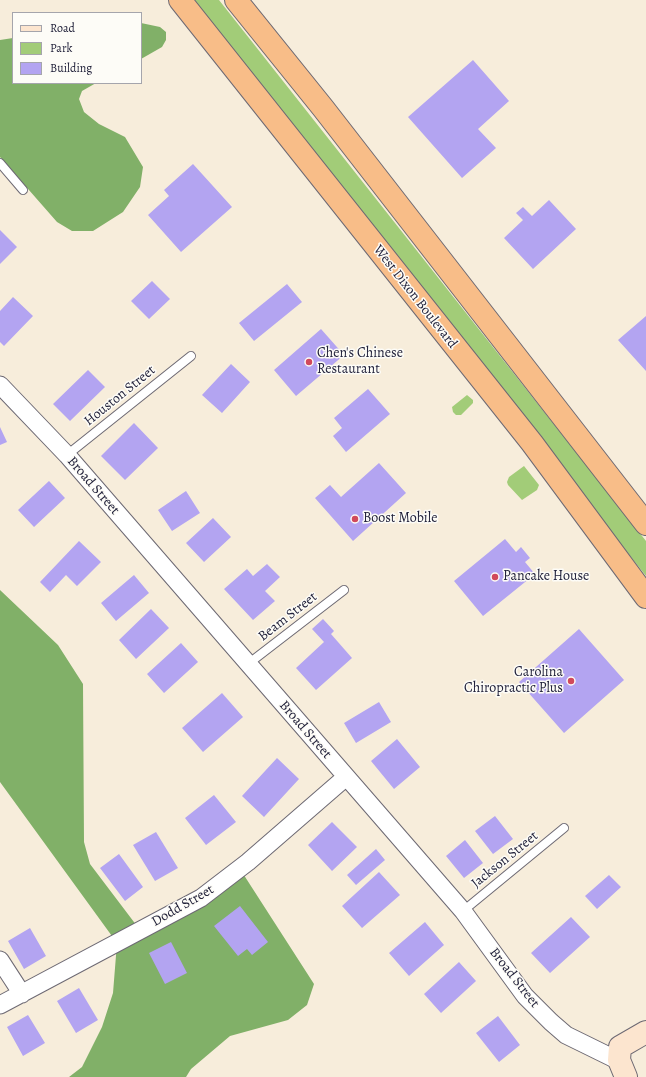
<!DOCTYPE html>
<html>
<head>
<meta charset="utf-8">
<style>
	body { margin:0 }
	#map { position:relative; width:646px; height:1077px; overflow:hidden; background:#f7eddb; font-family:Alegreya,serif }
	canvas { display:block }
	.legend { position:absolute; left:12px; top:12px; width:130px; height:72px; box-sizing:border-box; background:#fdfcf7; border:1px solid #a5a5ac; margin:0; padding:5px 7px; list-style:none; font-size:12px; color:#22223b }
	.legend li { display:flex; align-items:center; gap:8px; height:20px }
	.legend b { width:20px; border:1px solid #a5a5ac }
</style>
</head>
<body>
<div id="map">
<canvas width="646" height="1077"></canvas>
<ul class="legend">
<li><b style="height:5px;background:#fce5cf"></b>Road</li>
<li><b style="height:11px;background:#a2cc78"></b>Park</li>
<li><b style="height:11px;background:#b3a4f1"></b>Building</li>
</ul>
</div>
<script>
const ctx = document.querySelector('canvas').getContext('2d');
ctx.lineJoin = 'round';
function fill(path, color) { ctx.fillStyle = color; ctx.fill(path, 'evenodd'); }
const toPath = rows => new Path2D(rows.map(r => 'M' + r).join(''));
function stroke(path, color, width, dash) { ctx.strokeStyle = color; ctx.lineWidth = width; ctx.lineCap = dash ? 'butt' : 'round'; ctx.setLineDash(dash || []); ctx.stroke(path); }
function label(font, color, halo, rows, align = 'center') {
  ctx.font = font + ' Alegreya,serif'; ctx.lineWidth = 3; ctx.setLineDash([]); ctx.textBaseline = 'middle'; ctx.strokeStyle = halo; ctx.fillStyle = color; for (const [text, x, y, turn = 0] of rows) {
    ctx.save(); ctx.translate(x, y); ctx.rotate((+turn || 0) * Math.PI / 180); ctx.textAlign = isNaN(turn) ? turn : align; if (halo) ctx.strokeText(text, 0, 0); ctx.fillText(text, 0, 0); ctx.restore();
  }
}
fill(toPath([
	[189,0,219,0,646,541,646,576],
	[467,395,473,400,473,403,461,415,456,415,453,412,452,407],
	[524,466,539,485,537,490,522,500,508,485,507,482,509,477]
]), '#a2cc78');
fill(toPath([
	[141,23,160,27,166,32,166,40,162,47,141,59],
	[13,38,13,83,96,83,82,91,79,99,84,112,99,124,125,137,143,167,140,187,123,212,93,231,72,231,57,222,0,157,0,40],
	[0,590,58,645,83,684,84,842,90,864,140,930,240,869,314,984,307,1005,288,1020,230,1036,191,1069,186,1077,69,1077,82,1067,102,1027,113,993,117,943,0,782]
]), '#81b068');
fill(toPath([
	[473,60,509,101,478,129,496,148,462,178,408,117],
	[193,164,232,207,181,252,148,215,169,196,164,190],
	[549,200,576,229,533,269,504,238,523,220,516,213,523,207,532,216],
	[0,230,17,247,0,264],
	[152,281,170,299,149,319,131,301],
	[287,284,302,302,254,341,239,323],
	[13,297,33,316,4,346,0,342,0,311],
	[646,316,646,371,618,340],
	[321,329,344,355,296,396,274,370],
	[231,364,250,382,222,413,202,395],
	[88,370,105,387,70,421,53,404],
	[368,389,390,414,346,452,333,436,342,428,334,418],
	[134,423,158,448,125,480,101,456],
	[0,427,7,442,0,445],
	[379,463,406,493,353,541,315,498,330,485,341,497],
	[49,481,65,498,34,527,18,510],
	[186,491,200,513,172,531,158,510],
	[213,518,231,537,204,562,186,543],
	[505,539,516,552,521,547,530,558,525,562,535,574,483,616,454,581],
	[79,541,101,562,77,586,66,575,50,592,40,582],
	[267,564,280,577,265,591,275,601,253,620,224,589,247,569,253,576],
	[134,575,149,593,116,621,101,603],
	[151,609,169,628,136,659,119,640],
	[323,619,334,631,331,634,352,658,316,690,296,668,324,642,312,629],
	[579,629,624,680,564,733,519,682],
	[181,643,198,662,164,693,147,674],
	[222,693,243,717,203,752,182,728],
	[379,702,391,722,356,743,344,723],
	[397,739,420,767,394,789,371,761],
	[277,758,299,779,264,817,242,796],
	[214,795,236,822,206,845,185,818],
	[495,816,513,839,493,854,475,831],
	[332,822,357,847,332,871,308,845],
	[156,832,178,868,155,881,133,845],
	[465,840,483,863,464,878,446,856],
	[376,849,385,860,356,885,347,875],
	[119,854,143,887,125,901,100,868],
	[379,872,400,895,362,928,342,906],
	[609,875,621,887,597,909,585,896],
	[240,906,268,942,252,955,247,949,238,956,214,926],
	[571,917,590,937,550,973,531,953],
	[425,922,444,945,409,976,389,953],
	[30,928,46,956,24,969,8,941],
	[171,942,187,973,165,984,149,953],
	[459,962,476,981,441,1013,424,994],
	[79,988,98,1020,76,1033,57,1001],
	[28,1015,45,1043,23,1056,7,1027],
	[498,1016,520,1045,499,1062,476,1033]
]), '#b3a4f1');
const lane = toPath([
	[0,163,23,190],
	[67,455,191,356],
	[248,664,344,590],
	[463,911,564,828]
]);
const street = toPath([
	[0,385,67,455,463,911,525,996,551,1022,566,1035,619,1061],
	[0,960,22,994],
	[0,1005,201,898,248,862,346,777]
]);
const secondary = toPath([
	[626,1077,619,1060,620,1047,646,1032]
]);
const highway = toPath([
	[180,0,532,443,646,597],
	[236,0,323,108,646,524]
]);
stroke(lane, '#6d6973', 10);
stroke(street, '#6d6973', 19);
stroke(secondary, '#6d6973', 24);
stroke(highway, '#6d6973', 24);
stroke(lane, '#fff', 8);
stroke(street, '#fff', 17);
stroke(secondary, '#fce5cf', 22);
stroke(highway, '#f8bd88', 22);
for (const [x, y, r, color] of [
	[309,362,4,"#d1495b"],
	[355,519,4,"#d1495b"],
	[495,577,4,"#d1495b"],
	[571,681,4,"#d1495b"]
]) { const dot = new Path2D(); dot.arc(x, y, r, 0, 2 * Math.PI); ctx.fillStyle = color; ctx.fill(dot); stroke(dot, '#fdfcf7', 1.5); }
label('14px', '#22223b', '#fdfcf7', [
	["West Dixon Boulevard",415,297,52],
	["Houston Street",120,396,-39],
	["Broad Street",93,486,49],
	["Beam Street",288,617,-38],
	["Broad Street",305,730,49],
	["Jackson Street",505,860,-39],
	["Dodd Street",183,906,-30],
	["Broad Street",514,978,52]
]);
label('14px', '#22223b', '#fdfcf7', [
	["Chen's Chinese",317,354],
	["Restaurant",317,370],
	["Boost Mobile",363,519],
	["Pancake House",503,577],
	["Carolina",563,673,"right"],
	["Chiropractic Plus",563,689,"right"]
], 'left');
</script>
</body>
</html>
